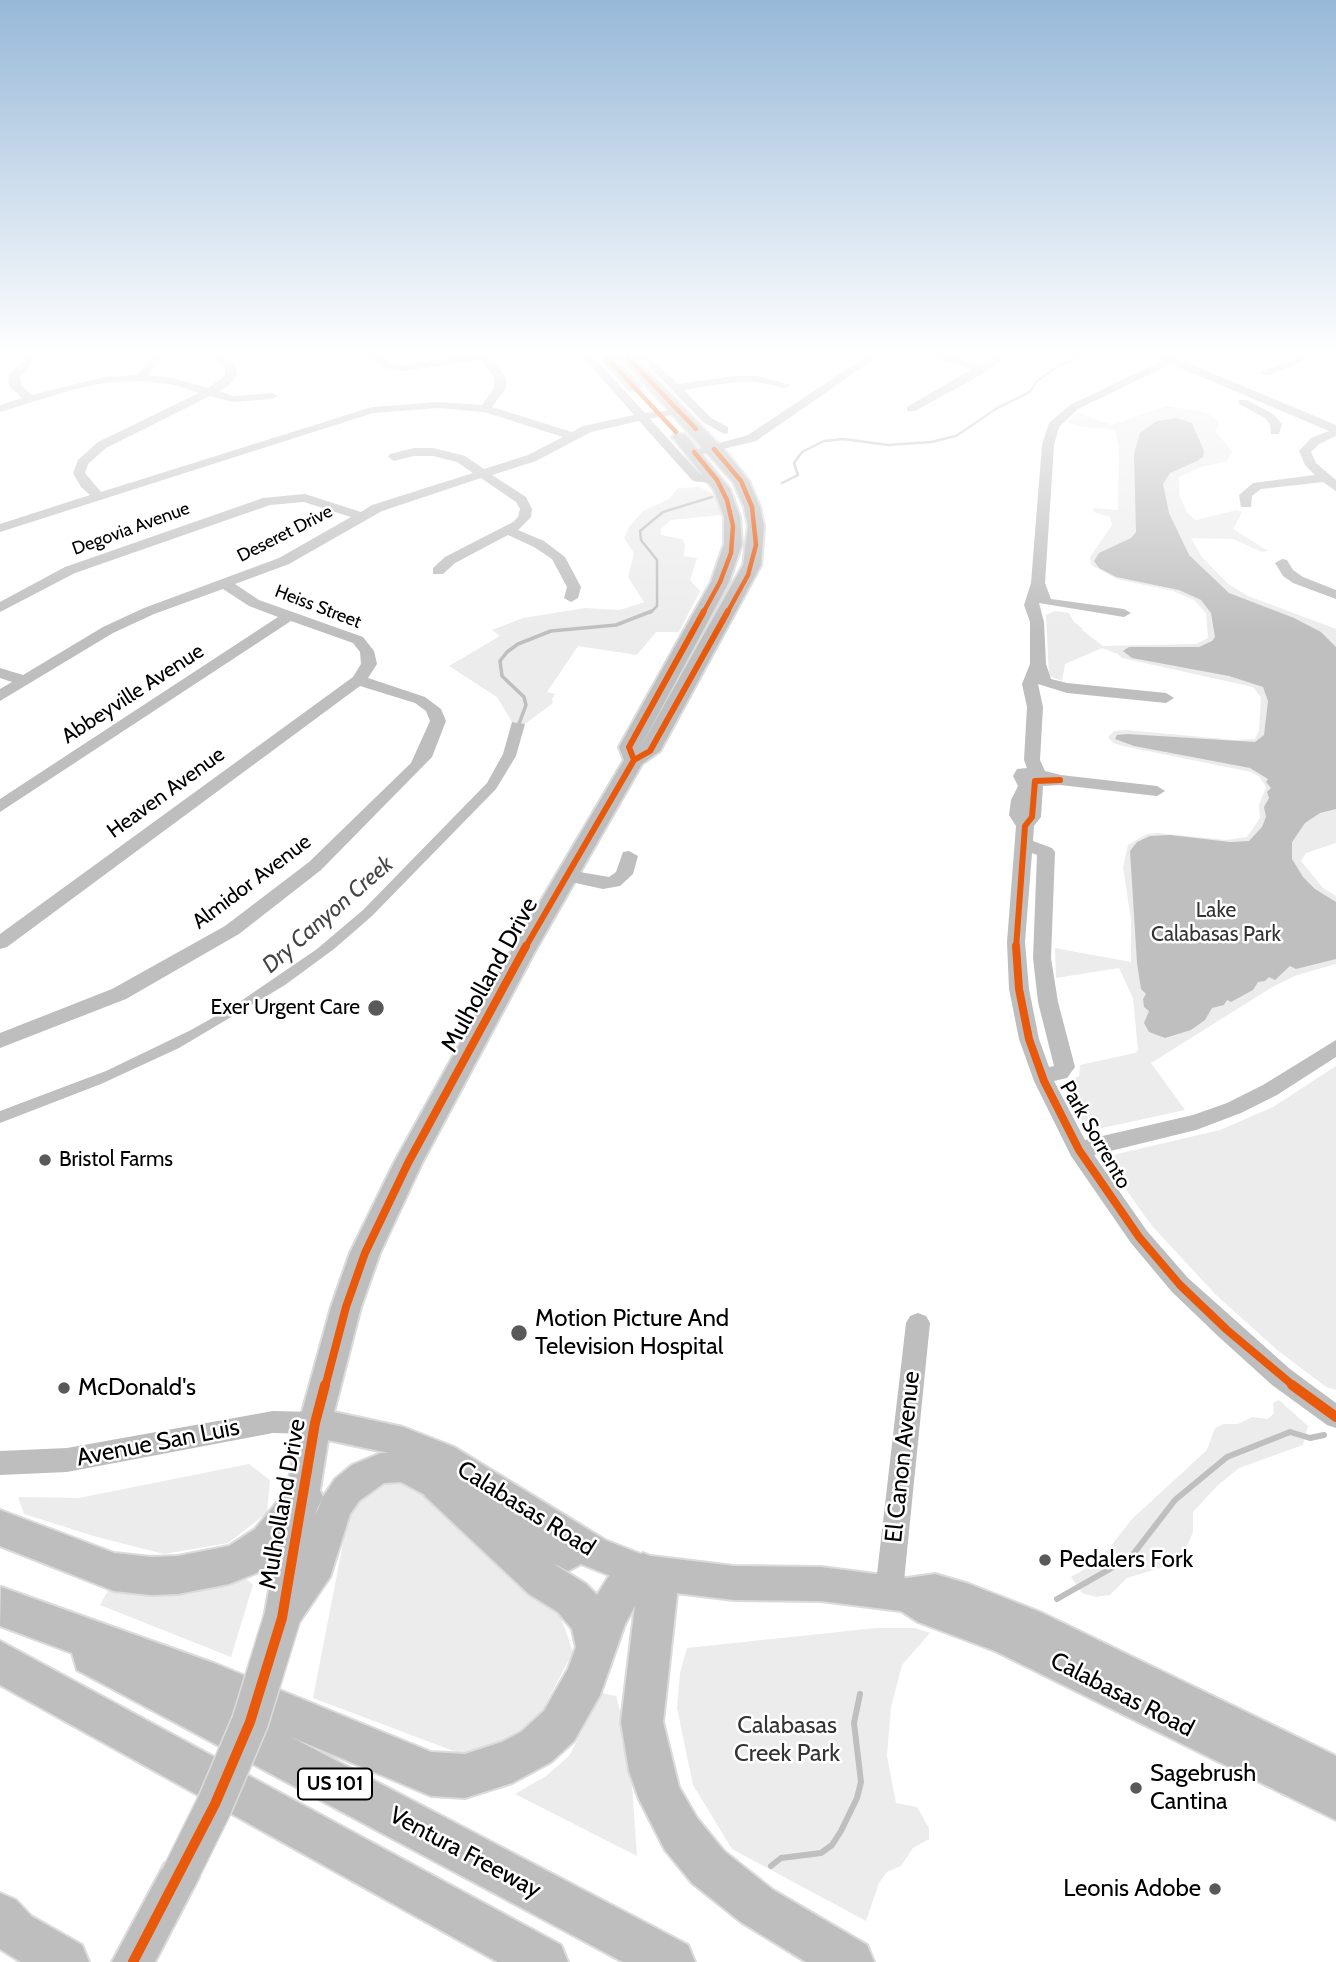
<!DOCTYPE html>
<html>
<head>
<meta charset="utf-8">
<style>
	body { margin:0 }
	canvas { display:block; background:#fff }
</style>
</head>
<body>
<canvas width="1336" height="1962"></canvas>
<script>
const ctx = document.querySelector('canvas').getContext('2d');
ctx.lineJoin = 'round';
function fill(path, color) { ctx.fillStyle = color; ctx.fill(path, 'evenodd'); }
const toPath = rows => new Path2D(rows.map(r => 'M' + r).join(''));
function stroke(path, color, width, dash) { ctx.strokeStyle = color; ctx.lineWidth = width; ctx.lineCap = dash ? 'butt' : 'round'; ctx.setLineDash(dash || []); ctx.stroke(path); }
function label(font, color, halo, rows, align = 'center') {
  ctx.font = font + ' Cabin,sans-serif'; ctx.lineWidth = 5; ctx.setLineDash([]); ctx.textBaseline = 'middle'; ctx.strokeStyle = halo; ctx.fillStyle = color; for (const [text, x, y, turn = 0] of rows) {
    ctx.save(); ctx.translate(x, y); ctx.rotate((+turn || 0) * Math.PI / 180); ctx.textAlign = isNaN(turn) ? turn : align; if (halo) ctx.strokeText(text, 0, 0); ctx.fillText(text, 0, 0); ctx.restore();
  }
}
fill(toPath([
	[1166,406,1207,413,1218,421,1219,426,1215,431,1232,451,1227,461,1201,467,1179,477,1179,494,1187,513,1196,520,1237,510,1242,512,1233,529,1268,551,1262,552,1233,539,1191,538,1201,556,1227,583,1248,596,1336,629,1336,843,1306,853,1301,861,1323,888,1336,896,1336,964,1297,975,1274,986,1151,1063,1185,1110,1093,1130,1084,1125,1066,1088,1067,1083,1079,1076,1080,1065,1135,1053,1138,1050,1133,998,1119,968,1056,978,1055,948,1131,962,1131,919,1123,867,1128,845,1147,834,1157,833,1226,840,1247,837,1260,818,1259,805,1266,787,1259,776,1251,772,1123,746,1113,743,1108,737,1114,731,1127,730,1234,740,1255,739,1259,730,1261,697,1253,687,1122,658,1118,654,1102,648,1065,664,1062,681,1049,676,1046,615,1055,611,1069,613,1074,622,1083,629,1082,630,1103,646,1196,644,1208,638,1206,613,1194,600,1173,591,1117,579,1091,565,1090,557,1112,525,1110,517,1094,512,1093,508,1118,510,1119,448,1115,430,1077,426,1067,422,1078,413,1112,425],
	[700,487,715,495,721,515,671,520,661,529,661,535,682,539,685,544,684,556,697,558,690,580,700,591,679,632,656,632,637,655,578,646,547,692,555,694,552,699,553,703,525,724,512,722,497,697,449,666,500,636,492,630,523,618,585,608,620,610,644,602,628,577,634,553,624,538,629,527,643,511,669,499,678,488],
	[1336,1066,1336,1390,1326,1387,1276,1349,1215,1294,1152,1226,1109,1166,1109,1158,1117,1154,1220,1130,1273,1107],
	[1279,1400,1308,1426,1303,1445,1239,1468,1217,1486,1193,1512,1193,1532,1184,1553,1163,1567,1127,1578,1110,1595,1096,1597,1082,1593,1071,1577,1100,1560,1132,1519,1207,1450,1215,1428,1224,1424,1238,1424,1252,1417,1268,1419,1274,1413,1273,1403],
	[249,1464,270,1480,267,1513,228,1543,164,1554,97,1537,24,1514,18,1497,79,1498],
	[409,1477,558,1609,573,1652,533,1728,472,1758,313,1698,349,1512,363,1486],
	[245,1578,253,1585,231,1657,100,1605,112,1583,173,1588],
	[876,1628,915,1628,930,1633,902,1665,891,1707,887,1756,896,1803,917,1807,929,1828,929,1839,913,1848,901,1866,887,1872,879,1883,866,1921,732,1849,693,1785,677,1708,680,1673,687,1648],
	[602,1693,616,1696,629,1744,637,1856,515,1794,546,1776,569,1756]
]), '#ececec');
fill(toPath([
	[1177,418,1192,423,1204,451,1203,457,1197,461,1170,473,1163,484,1169,513,1189,555,1229,593,1294,618,1321,632,1336,647,1336,809,1320,813,1305,823,1292,842,1292,859,1303,877,1315,889,1336,902,1336,959,1296,969,1290,966,1275,980,1269,977,1265,981,1258,982,1253,990,1231,1002,1227,1000,1224,1005,1212,1008,1205,1020,1191,1030,1165,1038,1149,1032,1144,1023,1149,1011,1144,1007,1143,999,1146,994,1141,989,1137,963,1130,851,1137,842,1150,836,1170,835,1230,842,1249,841,1262,827,1266,817,1264,807,1269,798,1267,792,1271,788,1266,782,1268,779,1250,768,1134,746,1115,739,1117,735,1127,734,1255,742,1264,735,1268,701,1263,687,1229,676,1132,658,1123,651,1129,647,1199,647,1212,641,1215,637,1211,613,1201,600,1179,590,1116,577,1099,568,1094,561,1099,553,1131,538,1136,532,1134,454,1140,433,1157,421],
	[512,722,525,724,516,756,496,789,372,916,334,949,285,985,179,1048,101,1084,0,1123,0,1111,106,1071,191,1030,235,1005,317,949,363,910,487,783,503,754]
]), '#bfbfbf');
stroke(toPath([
	[782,483,798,475,794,463,802,452,824,441,843,439,888,445,931,442,956,436,999,407,1030,392,1035,383,1057,366,1082,357],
	[650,613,657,606,657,560,641,540,640,531,663,512,712,497]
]), '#bfbfbf', 2.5);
stroke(toPath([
	[517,729,526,705,524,697,502,676,500,661,507,652,518,644,551,631,616,625,652,611]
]), '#bfbfbf', 3.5);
stroke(toPath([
	[1057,1599,1131,1557,1175,1500,1227,1457,1290,1432,1310,1438,1324,1435],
	[771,1866,781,1858,821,1853,832,1845,841,1831,857,1798,861,1782,854,1723,860,1694]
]), '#bfbfbf', 6);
const major = toPath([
	[599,357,614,357,639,384,641,387,639,390,629,390,599,357],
	[620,357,635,357,727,453,749,481,760,507,764,526,761,565,660,751,642,764,534,953,422,1163,380,1253,361,1307,334,1412,403,1427,454,1447,605,1540,643,1555,734,1566,821,1567,907,1578,935,1574,969,1584,1040,1612,1336,1756,1336,1820,995,1651,918,1622,901,1611,821,1601,734,1600,643,1589,581,1564,568,1571,401,1482,384,1483,359,1501,350,1514,330,1577,294,1630,282,1635,270,1630,264,1618,299,1423,331,1307,350,1253,394,1163,510,953,624,760,619,747,711,582,724,544,724,517,714,490,675,440,672,437,675,434,685,434,730,489,740,517,742,544,729,582,640,748,743,565,748,526,744,507,733,482,620,357],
	[328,1440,389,1453,381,1453,352,1465,335,1479,323,1497,316,1514,328,1440],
	[179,1857,193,1863,199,1877,155,1962,112,1962,165,1863,179,1857]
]);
const highway = toPath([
	[438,1467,451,1472,557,1566,586,1584,597,1595,609,1576,629,1559,643,1553,657,1559,677,1594,663,1722,679,1787,697,1818,724,1851,773,1890,867,1945,874,1962,806,1962,741,1922,692,1883,665,1850,639,1799,629,1771,621,1722,635,1606,625,1624,600,1695,574,1741,551,1762,512,1783,465,1798,431,1796,291,1737,688,1945,695,1962,623,1962,77,1670,72,1653,0,1626,1,1587,216,1664,431,1752,465,1754,502,1742,521,1732,544,1711,568,1669,576,1647,572,1629,558,1612,529,1594,425,1496,419,1484,425,1472,438,1467],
	[304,1479,317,1485,323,1497,317,1509,283,1555,264,1570,229,1584,178,1594,151,1595,114,1591,0,1546,0,1510,114,1553,151,1557,178,1556,229,1546,255,1529,291,1485,304,1479],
	[0,1641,561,1945,568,1962,498,1962,0,1685,0,1641],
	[0,1893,16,1900,31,1916,82,1945,89,1962,21,1962,0,1949,0,1893]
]);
stroke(major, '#dbdbdb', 4);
stroke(highway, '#dbdbdb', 4);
fill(toPath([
	[27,357,38,357,20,376,21,385,32,395,104,377,137,375,153,357,164,357,148,375,172,378,208,388,225,376,225,368,216,357,227,357,236,367,237,376,227,387,219,391,233,396,272,393,278,396,272,399,233,402,210,396,106,448,88,464,85,473,101,492,372,407,438,402,482,405,494,388,494,378,481,360,403,371,384,368,367,357,380,357,391,363,403,365,456,357,491,357,506,378,506,388,492,407,572,432,583,426,634,415,583,357,594,357,645,413,683,409,683,413,650,419,701,475,717,476,723,480,717,484,693,481,639,421,591,432,536,461,492,475,526,497,532,509,531,517,518,530,544,541,565,557,581,587,578,598,571,602,564,598,567,587,552,559,534,547,508,535,455,563,443,574,433,574,433,568,445,557,513,522,518,517,520,509,516,502,481,478,382,511,289,564,235,584,259,600,363,637,374,651,377,664,368,678,425,697,441,709,446,721,432,757,321,870,239,934,126,999,0,1048,0,1033,112,989,225,926,309,862,411,763,430,721,426,711,415,703,360,686,7,947,0,949,0,934,353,677,361,664,360,652,353,643,291,621,0,812,0,799,278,617,249,606,223,589,154,614,113,633,0,701,0,689,12,682,0,678,0,668,23,675,103,627,144,608,279,558,351,517,304,502,270,505,75,573,0,612,0,602,65,567,263,498,305,494,361,512,372,505,473,473,457,462,433,456,414,456,394,461,388,457,390,454,414,448,433,448,465,456,484,469,528,455,563,437,484,412,438,408,373,413,0,532,0,524,90,495,81,487,73,473,78,460,98,442,199,393,171,384,140,381,104,383,72,390,0,412,0,405,22,398,9,386,8,375,27,357],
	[640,357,651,357,678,384,734,376,757,376,791,385,785,388,757,382,734,382,684,390,711,418,728,427,728,433,724,434,703,422,640,357],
	[865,357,877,357,756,441,694,456,688,452,748,435,865,357],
	[933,357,951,357,980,365,993,357,1006,357,988,371,915,411,907,411,907,407,972,369,933,357],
	[1158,357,1176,358,1336,425,1336,436,1319,444,1311,452,1316,463,1336,480,1336,491,1323,482,1261,489,1252,496,1251,507,1241,507,1239,495,1253,483,1315,475,1305,465,1299,451,1311,438,1329,431,1171,364,1078,409,1059,427,1054,445,1045,583,1051,599,1124,609,1131,613,1124,617,1039,603,1044,622,1046,664,1051,679,1067,683,1166,693,1174,698,1166,703,1067,693,1038,684,1043,707,1040,760,1045,771,1061,775,1157,786,1165,791,1157,796,1060,785,1043,786,1041,817,1034,826,1033,841,1052,848,1055,852,1051,958,1058,1002,1075,1067,1067,1078,1054,1081,1085,1140,1193,1115,1227,1103,1263,1085,1336,1040,1336,1057,1277,1095,1241,1113,1196,1130,1094,1155,1147,1231,1188,1278,1290,1369,1336,1403,1336,1428,1327,1425,1272,1385,1219,1337,1172,1292,1131,1243,1071,1156,1034,1081,1019,1039,1009,989,1007,942,1016,826,1009,815,1011,800,1018,786,1013,776,1017,769,1027,768,1024,760,1027,707,1022,684,1030,664,1030,622,1024,605,1031,583,1042,445,1049,423,1070,405,1162,361,1158,357],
	[1032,853,1037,855,1033,958,1038,1002,1054,1066,1049,1067,1039,1039,1029,989,1025,942,1032,853],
	[1297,357,1312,357,1269,375,1259,373,1297,357],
	[1239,400,1247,400,1273,414,1282,424,1279,434,1271,434,1270,424,1265,418,1239,404,1239,400],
	[1282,559,1287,560,1293,570,1303,577,1336,590,1336,599,1293,583,1283,576,1275,563,1282,559],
	[629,851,638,856,633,874,620,886,603,889,562,880,559,876,568,870,609,877,616,872,623,852,629,851],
	[918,1313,926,1316,930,1323,903,1591,899,1600,889,1604,879,1600,875,1591,906,1323,910,1316,918,1313],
	[273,1411,315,1412,324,1415,328,1423,324,1431,315,1434,273,1433,67,1472,0,1475,0,1451,67,1448,273,1411]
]), '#bebebe');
fill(major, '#bebebe');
fill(highway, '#bebebe');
const majorBridge = toPath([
	[179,1877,215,1804,250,1722,282,1618]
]);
stroke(majorBridge, '#dbdbdb', 39, []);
stroke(majorBridge, '#bebebe', 36);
stroke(toPath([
	[606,357,676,432],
	[627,357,696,429],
	[714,449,741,481,752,507,756,545,748,575,727,613],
	[694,452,717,480,727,500,733,526,731,553,720,582,703,613]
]), '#e8590c', 4.5);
stroke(toPath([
	[634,760,629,747,704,611],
	[525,948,634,760,650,751,728,611],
	[1016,948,1025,826,1032,817,1035,781,1060,780]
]), '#e8590c', 6);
stroke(toPath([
	[1016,946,1019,989,1029,1039,1044,1081,1079,1150,1139,1237,1180,1285,1227,1330,1295,1387],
	[325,1387,346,1307,365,1253,408,1163,526,946]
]), '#e8590c', 8);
stroke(toPath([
	[1292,1385,1336,1417],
	[133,1962,215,1804,250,1722,282,1618,315,1423,325,1385]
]), '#e8590c', 10);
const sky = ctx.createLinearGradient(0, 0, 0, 632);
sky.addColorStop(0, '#97b8d8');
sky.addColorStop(0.56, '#fff');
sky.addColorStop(1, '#ffffff00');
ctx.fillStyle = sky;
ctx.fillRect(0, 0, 1336, 632);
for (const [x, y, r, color] of [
	[376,1008,9,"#595959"],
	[45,1160,7,"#595959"],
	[519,1333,9,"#595959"],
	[64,1388,7,"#595959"],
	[1045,1560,7,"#595959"],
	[1136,1788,7,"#595959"],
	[1215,1889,7,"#595959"]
]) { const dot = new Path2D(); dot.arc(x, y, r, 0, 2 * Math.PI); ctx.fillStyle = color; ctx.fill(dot); stroke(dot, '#fff', 2.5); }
label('18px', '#000', '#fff', [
	["Degovia Avenue",131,529,-20],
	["Deseret Drive",285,534,-27],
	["Heiss Street",318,607,21]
]);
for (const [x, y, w] of [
	[335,1784,74]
]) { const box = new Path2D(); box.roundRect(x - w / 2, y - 15.5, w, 31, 5); ctx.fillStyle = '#fff'; ctx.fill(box); stroke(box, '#000', 2); }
label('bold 19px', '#000', null, [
	["US 101",335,1784]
]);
label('21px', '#000', '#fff', [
	["Abbeyville Avenue",133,694,-33],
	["Heaven Avenue",166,793,-36],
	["Almidor Avenue",252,882,-37],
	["Park Sorrento",1095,1135,60]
]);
label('21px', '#333', '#fff', [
	["Lake",1216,911],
	["Calabasas Park",1216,935]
]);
label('21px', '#000', '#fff', [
	["Exer Urgent Care",360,1008],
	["Bristol Farms",59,1160,"left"]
], 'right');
label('italic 23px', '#444', '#fff', [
	["Dry Canyon Creek",328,915,-41]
]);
label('24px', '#000', '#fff', [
	["Mulholland Drive",490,975,-61],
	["Avenue San Luis",158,1443,-11],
	["El Canon Avenue",903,1457,-84],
	["Mulholland Drive",283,1504,-80],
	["Calabasas Road",526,1509,32],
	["Calabasas Road",1122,1695,27],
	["Ventura Freeway",465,1853,28]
]);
label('24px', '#000', '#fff', [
	["Motion Picture And",535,1319],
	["Television Hospital",535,1347],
	["McDonald's",78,1388],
	["Pedalers Fork",1059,1560],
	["Sagebrush",1150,1774],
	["Cantina",1150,1802],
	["Leonis Adobe",1201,1889,"right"]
], 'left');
label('24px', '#333', '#fff', [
	["Calabasas",787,1726],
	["Creek Park",787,1754]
]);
</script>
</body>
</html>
